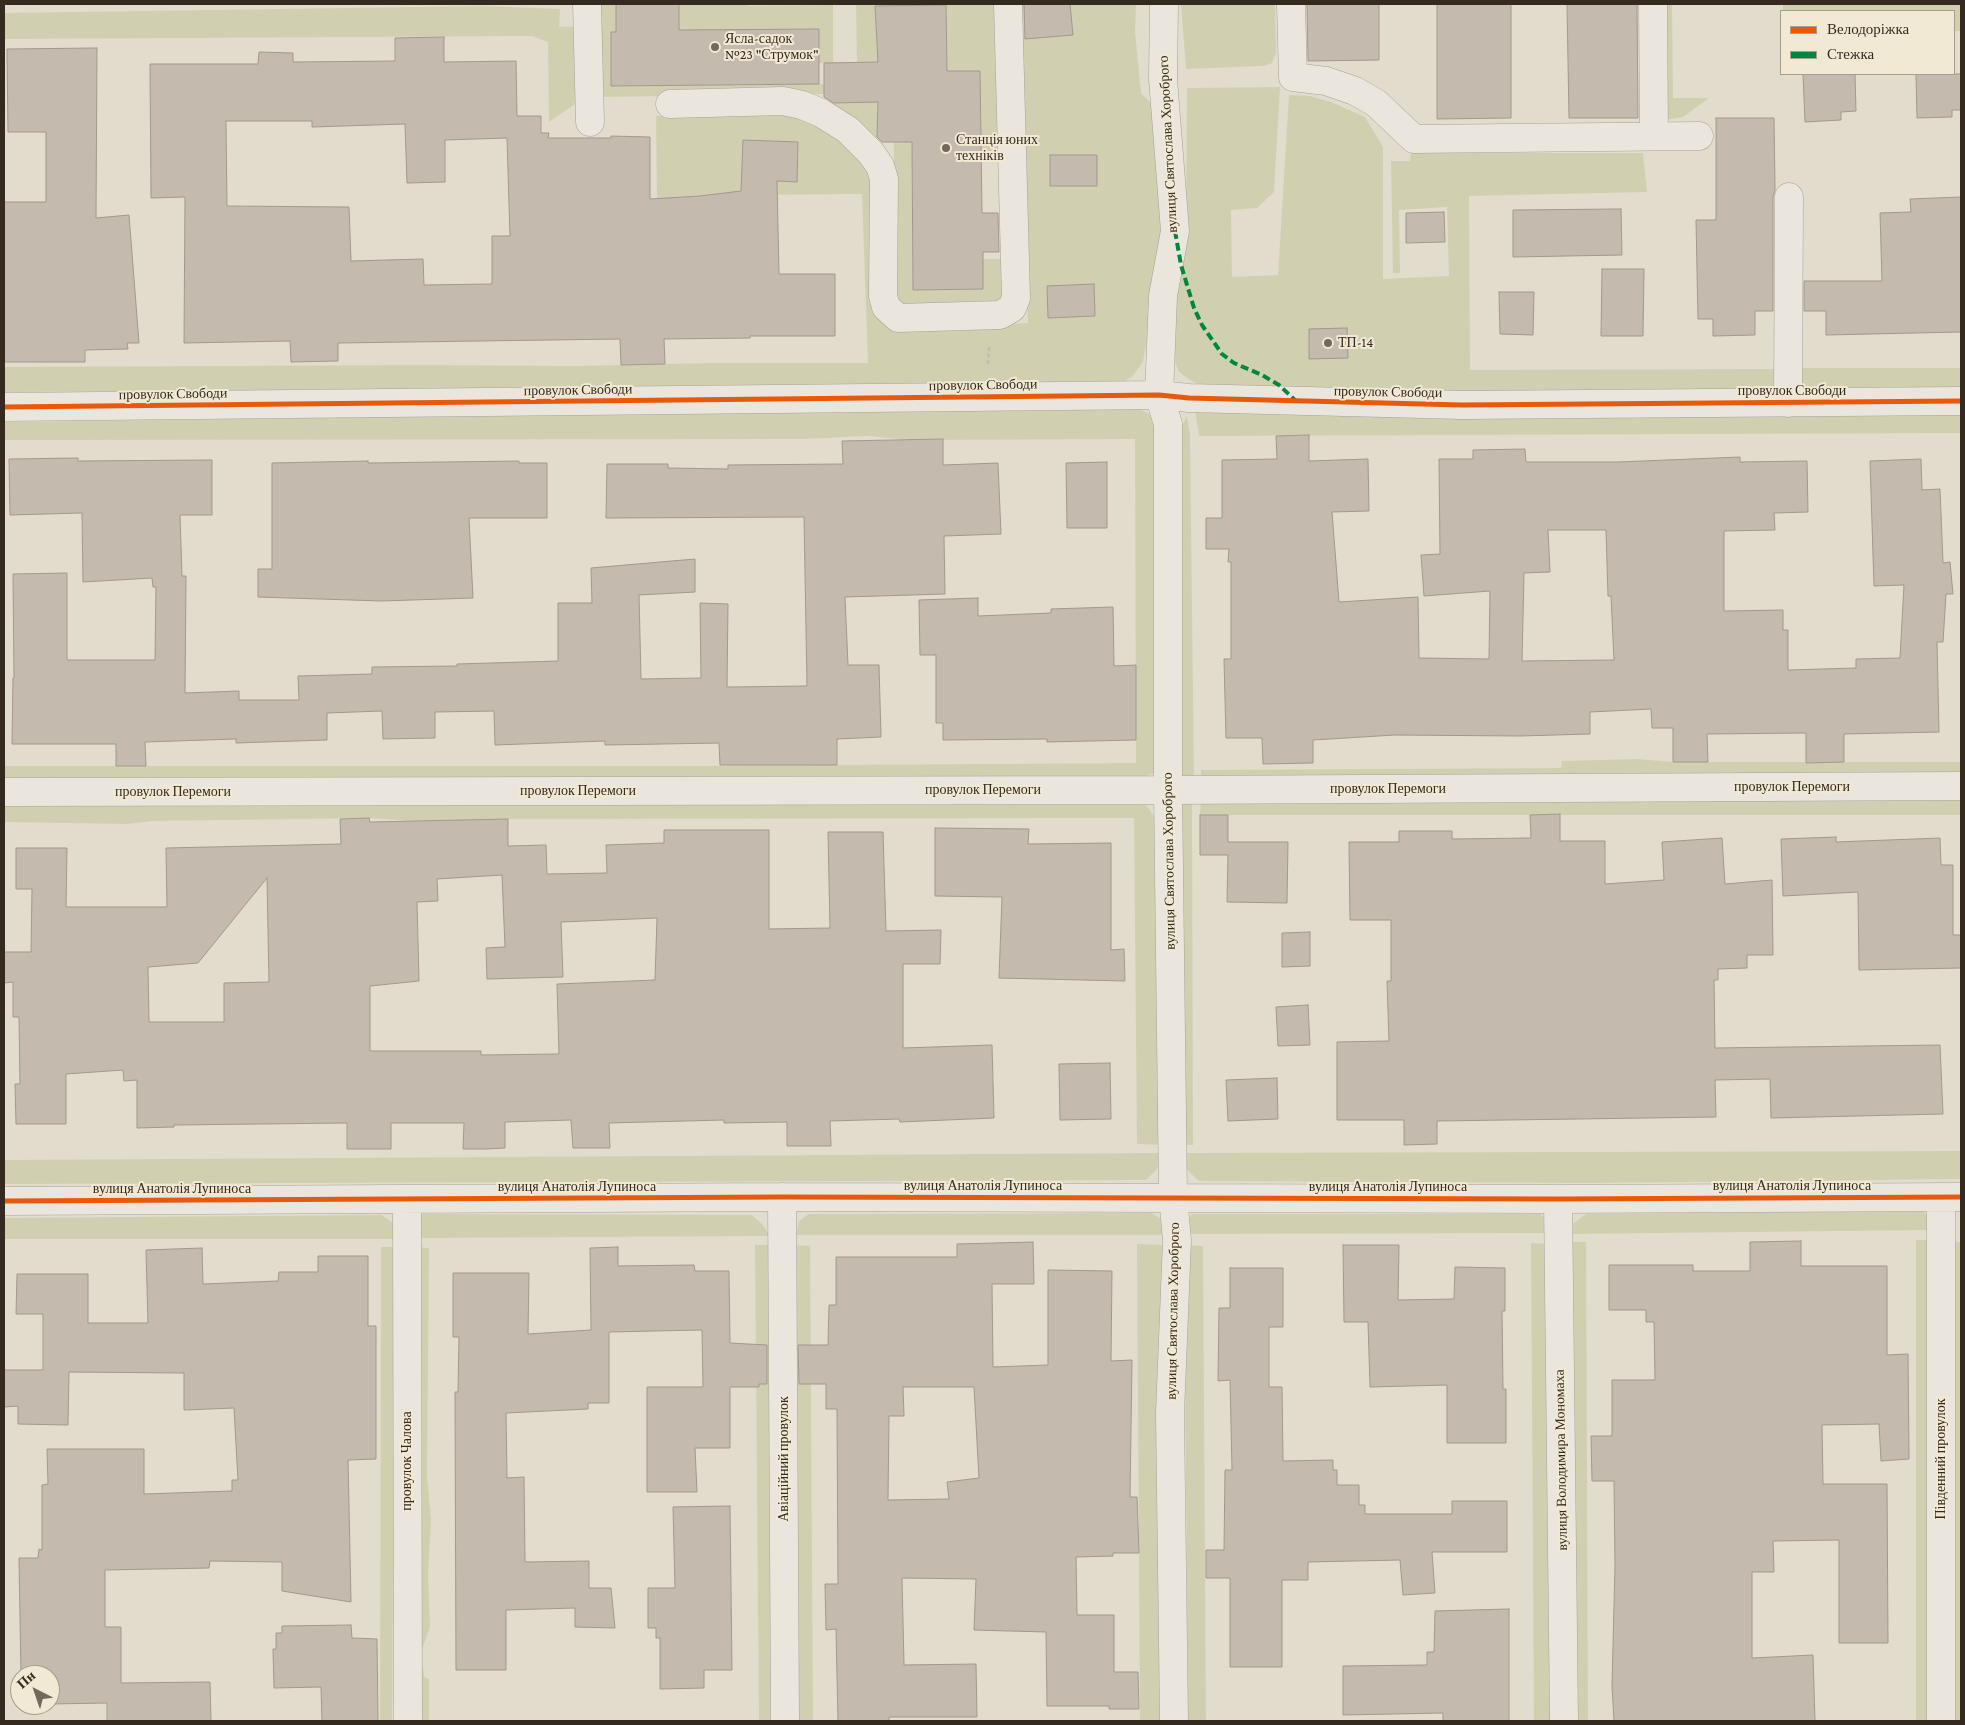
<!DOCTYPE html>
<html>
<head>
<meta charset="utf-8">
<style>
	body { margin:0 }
	#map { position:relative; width:1965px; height:1725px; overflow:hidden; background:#e2dccd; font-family:"Crimson Pro",serif }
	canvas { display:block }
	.frame { position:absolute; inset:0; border:5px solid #352a1f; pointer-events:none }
	.legend { position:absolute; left:1780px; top:10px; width:175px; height:65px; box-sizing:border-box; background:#f2e9d4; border:1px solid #a69d8c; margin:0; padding:6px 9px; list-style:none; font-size:15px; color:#352a1f }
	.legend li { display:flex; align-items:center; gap:10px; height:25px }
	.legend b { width:25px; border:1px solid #a69d8c }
	.north { position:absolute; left:10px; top:1665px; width:50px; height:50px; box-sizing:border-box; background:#f2e9d4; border:1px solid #a69d8c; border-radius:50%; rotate:319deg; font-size:14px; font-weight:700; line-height:20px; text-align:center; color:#352a1f }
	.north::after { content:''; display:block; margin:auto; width:18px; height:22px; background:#72685c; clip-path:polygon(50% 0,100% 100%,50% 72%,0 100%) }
</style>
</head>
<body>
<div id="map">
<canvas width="1965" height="1725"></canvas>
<div class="frame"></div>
<ul class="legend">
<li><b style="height:6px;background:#e8590c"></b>Велодоріжка</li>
<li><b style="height:6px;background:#00873e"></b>Стежка</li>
</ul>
<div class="north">Пн</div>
</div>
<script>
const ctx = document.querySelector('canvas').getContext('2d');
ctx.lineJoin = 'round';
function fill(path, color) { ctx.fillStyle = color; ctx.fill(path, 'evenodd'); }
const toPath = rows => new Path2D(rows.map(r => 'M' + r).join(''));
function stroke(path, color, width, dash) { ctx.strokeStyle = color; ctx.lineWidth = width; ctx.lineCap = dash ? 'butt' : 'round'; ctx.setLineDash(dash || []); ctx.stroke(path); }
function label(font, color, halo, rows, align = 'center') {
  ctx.font = font + ' "Crimson Pro",serif'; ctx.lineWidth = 4; ctx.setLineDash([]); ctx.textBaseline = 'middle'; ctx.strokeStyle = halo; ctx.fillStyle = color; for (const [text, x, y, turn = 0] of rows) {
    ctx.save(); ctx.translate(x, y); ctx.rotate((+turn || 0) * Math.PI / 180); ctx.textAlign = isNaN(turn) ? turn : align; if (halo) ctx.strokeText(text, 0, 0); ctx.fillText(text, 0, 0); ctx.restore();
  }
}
fill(toPath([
	[597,4,616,4,616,32,611,32,611,86,824,84,824,94,599,97],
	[679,4,747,4,748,6,833,5,833,63,819,63,679,30],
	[856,4,995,4,1005,152,981,154,980,71,947,71,946,5,876,6,878,62,857,63],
	[1019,4,1136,4,1135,32,1141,93,1153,105,1164,241,1143,362,1132,377,1112,387,4,392,4,367,421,365,577,366,708,363,868,363,862,194,750,195,657,199,656,116,754,111,791,115,839,135,870,171,899,329,1028,323],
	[1181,4,1275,4,1276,53,1272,63,1264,66,1186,69],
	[1664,4,1672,4,1673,98,1709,98,1683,117,1664,120],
	[1783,4,1961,4,1961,31,1954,31,1954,11,1783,11],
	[485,6,560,9,559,27,582,26,584,98,549,122,548,42,532,36,4,39,4,13],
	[878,86,877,142,824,103,866,102],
	[1280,87,1274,192,1257,208,1231,210,1232,277,1278,275,1289,95,1310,96,1331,102,1365,117,1383,147,1383,279,1449,276,1447,207,1399,210,1400,273,1393,273,1391,161,1410,161,1411,153,1643,153,1647,192,1469,196,1470,370,1781,369,1776,390,1232,392,1204,387,1190,380,1179,372,1174,359,1175,282,1186,237,1187,88],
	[894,142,912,142,913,290,982,289,983,259,1009,259,1008,291,1000,301,982,308,900,304,894,291],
	[1798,368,1961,368,1961,391,1805,393,1797,383],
	[1123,407,1142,410,1150,415,1155,427,1162,765,1154,773,1139,778,4,779,4,766,697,766,1136,763,1135,439,911,440,868,436,803,439,4,440,4,422],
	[1195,410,1961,412,1961,433,1199,436],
	[1187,416,1190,435,1194,782,1185,778,1179,771,1178,434],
	[1637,759,1673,762,1961,762,1961,776,1201,781,1201,770,1561,768,1562,761],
	[1961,794,1961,815,1200,815,1201,800],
	[1132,798,1148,807,1155,818,1163,1145,1137,1144,1134,818,508,819,412,821,369,818,153,821,126,824,4,822,4,805],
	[1192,801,1193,1145,1179,1145,1177,804],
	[1961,1151,1961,1179,1590,1183,1199,1181,1185,1168,1180,1153],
	[1163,1153,1157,1169,1146,1180,4,1184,4,1160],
	[1922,1210,1931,1220,1930,1230,1571,1234,1574,1223,1586,1214],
	[1152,1213,1162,1220,1164,1235,796,1235,799,1221,809,1214],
	[422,1214,752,1215,763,1225,770,1236,417,1238,417,1223],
	[1192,1214,1540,1214,1547,1220,1550,1233,1186,1234,1187,1221],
	[382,1215,393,1223,394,1239,4,1239,4,1218],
	[1916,1240,1932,1240,1934,1721,1916,1721],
	[1569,1242,1586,1242,1588,1721,1573,1721],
	[1953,1242,1961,1242,1961,1721,1953,1721],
	[1531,1243,1551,1244,1555,1721,1534,1721],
	[1137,1244,1163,1245,1166,1721,1140,1721],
	[755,1245,771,1245,773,1721,759,1721],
	[792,1245,810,1246,813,1721,795,1721],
	[1184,1245,1203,1246,1206,1721,1188,1721],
	[381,1247,395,1247,392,1721,380,1721],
	[416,1247,429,1248,427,1477,431,1520,428,1575,430,1627,421,1652,424,1677,429,1679,429,1721,417,1721]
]), '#d0d0b1');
const building = toPath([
	[616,4,679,4,679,30,819,29,819,84,611,86,611,32,616,32,616,4],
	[1024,4,1070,4,1073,35,1025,39,1024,4],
	[1307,4,1379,4,1379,60,1308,61,1307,4],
	[1437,4,1511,4,1511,118,1437,119,1437,4],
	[1567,4,1637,4,1638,118,1569,118,1567,4],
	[946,5,947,71,980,71,982,213,998,213,999,252,983,252,983,289,913,290,912,142,882,142,877,137,878,102,834,103,824,97,824,63,878,62,875,6,946,5],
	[444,37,444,62,516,61,517,116,541,116,541,133,549,133,548,138,611,138,611,136,650,137,650,199,700,196,741,191,743,140,798,142,797,182,777,181,779,274,835,274,835,336,750,336,750,338,664,339,665,364,621,365,620,339,338,343,338,361,291,362,290,341,184,343,185,197,151,198,150,64,258,64,259,52,293,53,293,62,395,61,395,38,444,37],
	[226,121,312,121,312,127,405,124,407,183,445,182,445,140,507,138,510,236,492,236,492,284,424,285,423,259,351,261,349,207,227,206,226,121],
	[97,48,96,218,129,215,139,343,127,343,128,349,85,350,85,362,4,362,4,202,46,202,46,132,8,132,7,49,97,48],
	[1803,74,1855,74,1856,111,1841,112,1841,120,1805,122,1803,74],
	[1916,74,1961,74,1961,110,1952,110,1952,117,1917,118,1916,74],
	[1716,118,1774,118,1775,190,1773,197,1773,311,1755,311,1755,335,1713,336,1713,319,1698,319,1696,220,1716,220,1716,118],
	[1050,155,1097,155,1097,186,1050,186,1050,155],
	[1961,197,1961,332,1826,335,1826,311,1804,311,1804,281,1882,281,1880,213,1911,212,1910,199,1961,197],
	[1621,209,1622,255,1513,257,1513,210,1621,209],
	[1444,212,1445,242,1406,243,1406,213,1444,212],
	[1602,269,1644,269,1643,336,1601,336,1602,269],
	[1094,284,1095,316,1048,318,1047,286,1094,284],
	[1499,292,1534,292,1533,335,1500,334,1499,292],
	[1347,328,1348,358,1309,359,1309,329,1347,328],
	[1309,435,1309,461,1368,459,1369,511,1332,512,1339,602,1418,597,1419,658,1489,659,1490,591,1424,596,1421,555,1440,554,1439,459,1473,459,1473,450,1525,449,1526,462,1618,462,1740,457,1740,462,1807,461,1808,512,1774,513,1775,530,1724,531,1724,611,1783,610,1783,630,1788,630,1788,670,1856,668,1856,659,1900,658,1904,585,1874,586,1870,461,1921,459,1922,490,1940,489,1943,563,1950,562,1953,594,1946,594,1943,642,1937,642,1939,732,1844,734,1844,762,1806,763,1806,733,1707,734,1708,762,1673,762,1673,728,1652,728,1651,709,1590,712,1590,734,1520,736,1395,735,1313,740,1313,763,1263,764,1262,738,1226,738,1224,659,1231,659,1231,562,1228,562,1229,549,1206,549,1206,518,1222,518,1222,460,1277,459,1276,436,1309,435],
	[1548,530,1606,530,1608,596,1611,596,1614,660,1522,661,1524,573,1550,572,1548,530],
	[943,439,943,465,998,463,1001,534,944,536,945,594,845,597,848,665,879,665,881,737,837,739,837,765,720,765,719,743,605,745,605,741,495,745,494,711,435,712,435,738,383,739,382,711,327,713,327,740,236,743,236,739,145,742,146,766,116,766,116,744,12,744,13,678,14,678,13,574,67,573,67,660,155,660,156,587,153,587,152,578,83,582,82,513,10,515,9,459,78,458,78,461,212,460,212,515,180,515,182,576,186,576,185,693,239,691,239,700,299,700,298,676,372,674,372,667,457,666,457,664,558,661,558,603,592,603,591,568,695,559,695,592,639,595,641,679,701,678,700,603,728,604,727,687,807,686,804,517,606,518,607,464,668,464,668,468,728,469,728,465,843,464,842,441,943,439],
	[368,461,368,463,519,461,519,463,547,463,547,518,469,518,473,598,382,601,258,597,258,569,272,569,272,463,368,461],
	[1107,462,1107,528,1067,528,1066,463,1107,462],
	[978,598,978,616,1051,613,1051,609,1113,607,1114,666,1136,665,1136,740,1047,742,1047,739,943,740,943,723,936,723,936,655,920,655,919,600,978,598],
	[1560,814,1560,841,1605,841,1605,884,1664,880,1662,842,1722,838,1725,884,1772,880,1773,955,1747,955,1747,968,1718,969,1718,980,1714,980,1715,1048,1940,1045,1943,1114,1771,1118,1770,1079,1715,1080,1716,1117,1437,1121,1437,1144,1404,1145,1404,1120,1337,1120,1337,1042,1389,1041,1387,981,1391,981,1391,920,1350,920,1349,842,1399,842,1399,831,1452,831,1452,839,1531,838,1530,815,1560,814],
	[1200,815,1228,815,1228,842,1288,842,1287,903,1227,902,1228,855,1200,855,1200,815],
	[369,818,370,822,508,819,508,846,546,845,547,874,607,873,606,845,664,843,664,830,769,830,769,929,830,928,828,832,883,832,886,931,941,930,940,964,903,964,903,1048,992,1045,994,1118,900,1122,899,1119,830,1121,831,1146,787,1146,787,1122,724,1123,724,1120,609,1123,610,1148,573,1148,571,1120,505,1122,505,1148,485,1149,463,1149,464,1123,391,1123,391,1149,347,1149,347,1123,174,1125,174,1127,137,1128,137,1080,124,1081,123,1070,66,1074,66,1124,16,1124,15,1084,20,1084,19,1017,13,1017,13,982,4,983,4,952,31,952,32,889,16,889,16,848,67,848,66,907,167,907,166,848,341,844,340,819,369,818],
	[502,875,505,947,486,948,487,979,563,977,561,922,657,918,655,980,557,984,559,1054,481,1055,481,1051,370,1051,370,986,419,981,417,902,438,901,437,879,502,875],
	[267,878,269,982,224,983,224,1022,149,1022,148,967,198,963,267,878],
	[935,828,1029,829,1028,844,1111,843,1111,950,1124,949,1125,981,999,978,1002,897,935,896,935,828],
	[1836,837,1836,842,1940,838,1941,865,1953,865,1953,935,1961,935,1961,968,1859,970,1858,892,1783,896,1781,839,1836,837],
	[1310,932,1310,966,1282,967,1282,933,1310,932],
	[1308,1005,1310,1045,1278,1046,1276,1007,1308,1005],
	[1110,1063,1111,1119,1060,1120,1059,1064,1110,1063],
	[1277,1078,1278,1119,1228,1121,1226,1080,1277,1078],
	[1801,1241,1801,1266,1887,1266,1887,1355,1908,1354,1909,1459,1881,1461,1879,1424,1822,1425,1823,1484,1887,1484,1888,1643,1839,1643,1839,1540,1773,1541,1774,1572,1752,1572,1752,1658,1813,1655,1815,1721,1614,1721,1612,1686,1615,1566,1614,1481,1592,1481,1591,1436,1612,1436,1612,1380,1655,1380,1654,1322,1646,1322,1646,1310,1609,1310,1609,1265,1693,1265,1693,1271,1750,1271,1750,1242,1801,1241],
	[1033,1242,1034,1284,992,1284,993,1367,1048,1365,1048,1270,1112,1271,1111,1361,1132,1360,1130,1497,1137,1497,1139,1553,1113,1553,1113,1556,1076,1557,1077,1615,1114,1615,1114,1672,1138,1672,1139,1709,1109,1709,1109,1706,1047,1706,1046,1632,974,1630,976,1579,902,1578,904,1665,976,1664,977,1717,889,1717,889,1721,838,1721,836,1629,826,1630,825,1584,838,1584,837,1409,826,1409,826,1384,799,1384,798,1345,828,1345,829,1305,836,1305,836,1257,957,1257,957,1244,1033,1242],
	[903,1387,974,1387,979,1478,947,1482,949,1499,888,1500,889,1416,904,1416,903,1387],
	[1343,1245,1399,1245,1398,1300,1454,1299,1455,1267,1505,1268,1505,1311,1502,1311,1503,1389,1506,1389,1506,1443,1447,1443,1447,1385,1370,1387,1368,1322,1344,1322,1343,1245],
	[618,1247,618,1266,694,1265,695,1271,729,1271,730,1343,767,1345,767,1384,759,1384,759,1387,730,1387,730,1448,695,1448,697,1492,647,1492,647,1387,703,1387,702,1330,609,1332,609,1403,588,1403,588,1409,506,1413,507,1478,524,1477,525,1562,589,1561,589,1588,611,1588,615,1628,575,1627,575,1608,506,1610,506,1670,456,1670,455,1392,458,1392,459,1337,453,1337,453,1273,529,1273,528,1334,591,1330,590,1248,618,1247],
	[202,1248,203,1284,278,1281,279,1272,318,1272,318,1256,368,1256,368,1326,376,1326,376,1459,348,1460,351,1602,282,1591,282,1562,210,1561,209,1568,105,1570,105,1627,121,1627,121,1683,210,1682,211,1721,107,1721,107,1703,50,1704,50,1675,21,1675,19,1558,38,1558,39,1549,42,1550,42,1485,48,1484,47,1449,144,1449,144,1494,232,1491,232,1480,238,1480,234,1408,184,1410,184,1373,69,1372,68,1425,18,1424,18,1406,4,1407,4,1370,43,1370,43,1314,16,1314,17,1274,88,1274,88,1323,148,1323,146,1250,202,1248],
	[1230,1268,1283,1268,1283,1327,1269,1327,1269,1387,1282,1387,1283,1461,1333,1460,1333,1470,1337,1470,1337,1485,1359,1485,1359,1505,1365,1505,1365,1514,1452,1514,1452,1501,1507,1501,1507,1552,1432,1552,1435,1593,1403,1595,1400,1560,1308,1562,1308,1580,1282,1580,1282,1667,1230,1667,1230,1578,1206,1578,1206,1550,1224,1550,1225,1470,1232,1470,1230,1380,1218,1381,1219,1308,1230,1308,1230,1268],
	[730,1506,732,1670,704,1670,704,1688,660,1689,660,1638,656,1638,656,1628,648,1628,648,1588,675,1588,673,1507,730,1506],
	[1509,1609,1509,1721,1443,1721,1443,1713,1343,1715,1343,1666,1427,1665,1427,1652,1434,1652,1435,1611,1509,1609],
	[351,1625,352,1638,377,1639,378,1721,322,1721,321,1687,274,1688,273,1649,276,1649,276,1633,282,1633,282,1626,351,1625]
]);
fill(building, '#c5baae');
stroke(building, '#a2988d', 1);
const minor = toPath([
	[587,4,590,122],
	[1164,4,1163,79,1175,231,1163,296,1159,395,1168,424,1168,790,1173,1197,1177,1240,1170,1413,1174,1721],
	[1291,4,1293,77,1326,81,1355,91,1376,103,1414,139,1699,136],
	[1653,4,1654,136],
	[670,104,783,101,802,105,821,113,848,130,871,153,880,166,884,179,883,296,886,307,898,318,1000,315,1012,308,1016,298,1008,4],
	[1788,403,1789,197],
	[4,407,1159,395,1189,398,1462,405,1961,401],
	[4,792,1168,790,1961,786],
	[782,1197,785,1721],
	[1941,1197,1941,1721],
	[1558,1199,1564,1721],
	[407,1200,408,1721],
	[4,1201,782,1197,1558,1199,1961,1197]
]);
stroke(minor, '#a7a196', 29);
stroke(toPath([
	[988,364,989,347]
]), '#c3bdb5', 3, [4, 2.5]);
stroke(minor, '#eae6de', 28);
stroke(toPath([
	[1175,231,1181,265,1194,308,1202,325,1222,354,1234,363,1262,375,1279,385,1296,401]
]), '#00873e', 4, [8, 4]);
stroke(toPath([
	[4,407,1159,395,1189,398,1462,405,1961,401],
	[4,1201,782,1197,1558,1199,1961,1197]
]), '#e8590c', 5);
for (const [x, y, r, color] of [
	[715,47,5,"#72685c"],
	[946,148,5,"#72685c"],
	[1328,343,5,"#72685c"]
]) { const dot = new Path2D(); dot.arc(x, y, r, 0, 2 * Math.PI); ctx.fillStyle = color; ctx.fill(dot); stroke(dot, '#f2e9d4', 2); }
label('14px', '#352a1f', '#f2e9d4', [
	["Ясла-садок",725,39],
	["№23 \"Струмок\"",725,55],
	["Станція юних",956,140],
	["техніків",956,156],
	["ТП-14",1338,343]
], 'left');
label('14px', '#352a1f', '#f2e9d4', [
	["вулиця Святослава Хороброго",1168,144,-93],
	["провулок Свободи",983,385,-1],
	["провулок Свободи",578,390,-1],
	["провулок Свободи",1792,391],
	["провулок Свободи",1388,392,1],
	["провулок Свободи",173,394,-1],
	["провулок Перемоги",1792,787],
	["провулок Перемоги",1388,789],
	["провулок Перемоги",983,790],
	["провулок Перемоги",578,791],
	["провулок Перемоги",173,792],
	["вулиця Святослава Хороброго",1169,861,-91],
	["вулиця Анатолія Лупиноса",983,1186],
	["вулиця Анатолія Лупиноса",1792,1186],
	["вулиця Анатолія Лупиноса",577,1187],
	["вулиця Анатолія Лупиноса",1388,1187],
	["вулиця Анатолія Лупиноса",172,1189],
	["вулиця Святослава Хороброго",1173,1311,-89],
	["Авіаційний провулок",784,1459,-90],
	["Південний провулок",1941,1459,-90],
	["вулиця Володимира Мономаха",1561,1460,-91],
	["провулок Чалова",407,1461,-90]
]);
</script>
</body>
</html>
